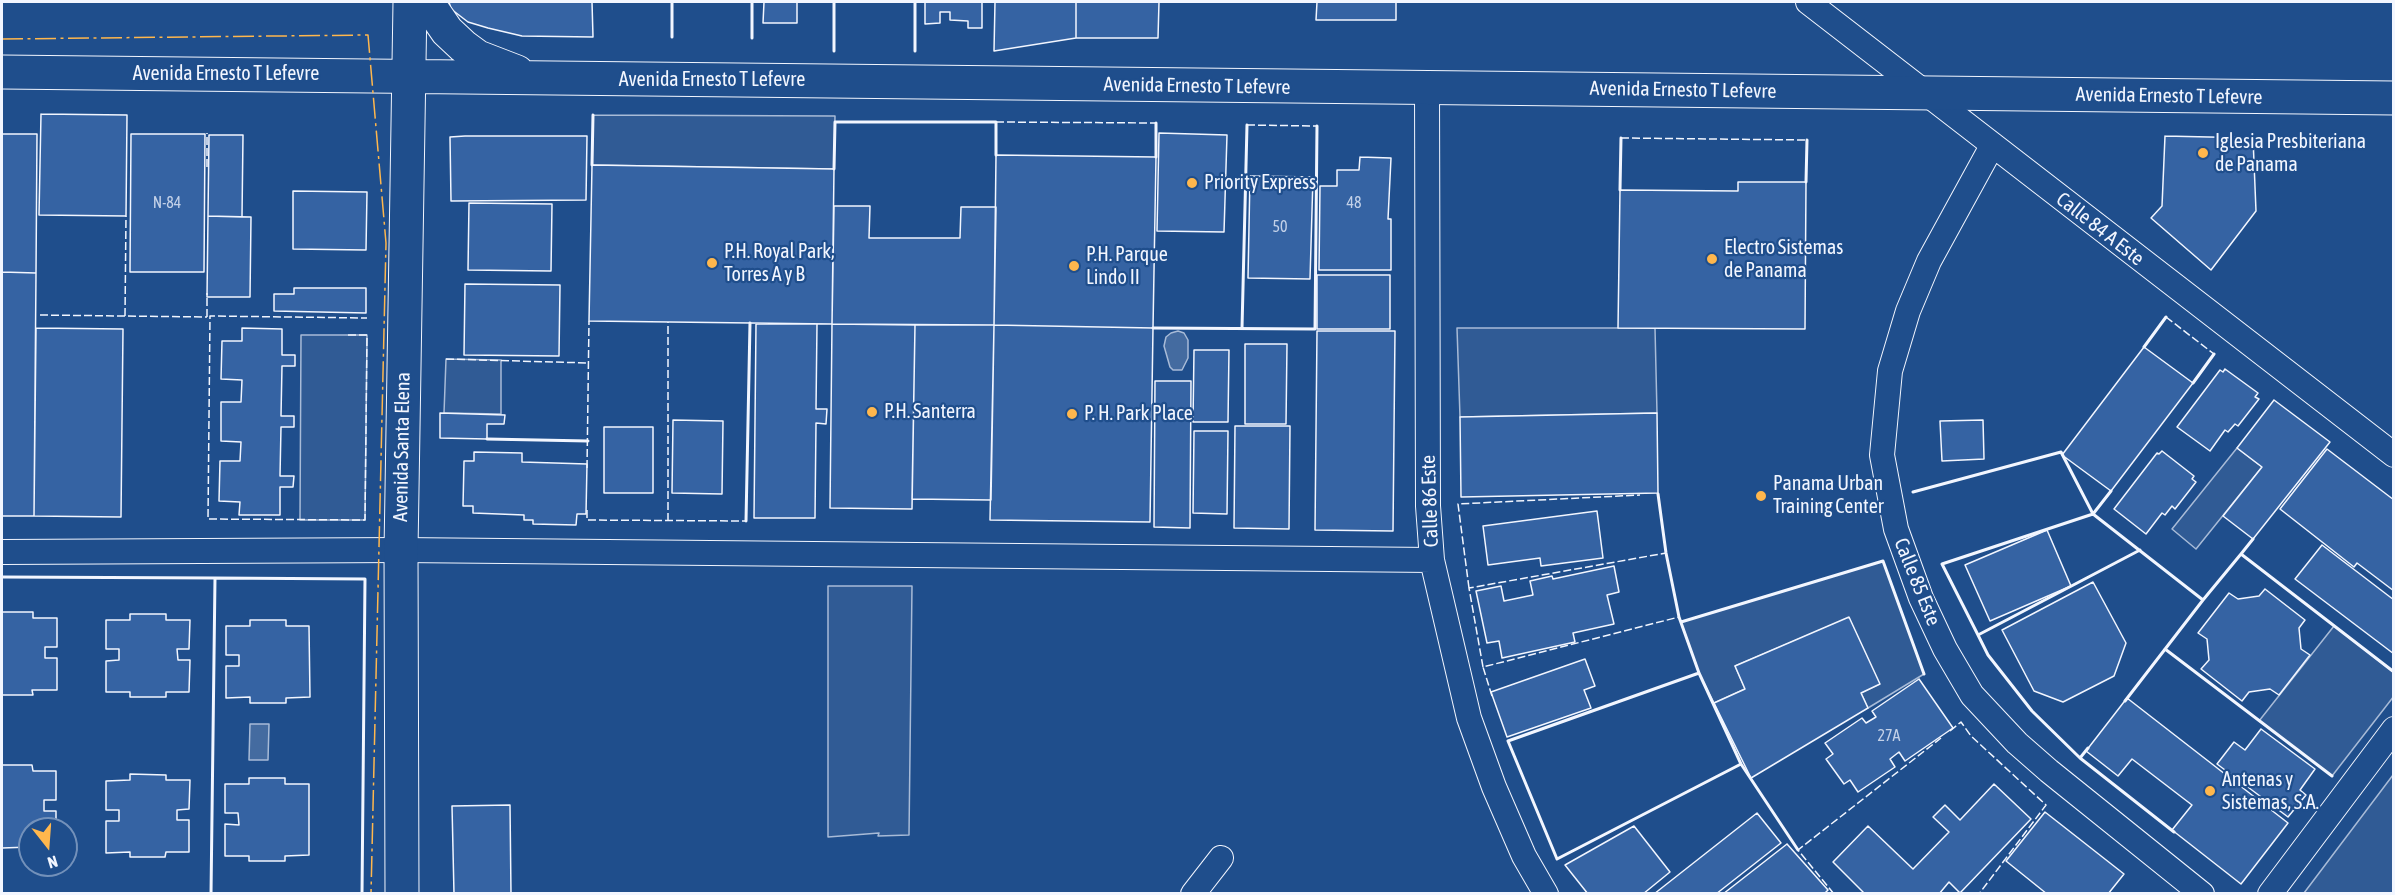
<!DOCTYPE html>
<html>
<head>
<meta charset="utf-8">
<style>
	body { margin:0 }
	#map { position:relative; width:2395px; height:895px; overflow:hidden; background:#1f4e8c; font-family:"Asap Condensed",sans-serif }
	canvas { display:block }
	.frame { position:absolute; inset:0; border:3px solid #f2f6ff; pointer-events:none }
	.north { position:absolute; left:18px; top:817px; width:60px; height:60px; box-sizing:border-box; background:#1f4e8c; border:2px solid #7391ba; border-radius:50%; rotate:163deg; font-size:16px; font-weight:700; line-height:24px; text-align:center; color:#f2f6ff }
	.north::after { content:''; display:block; margin:auto; width:21px; height:27px; background:#ffb74d; clip-path:polygon(50% 0,100% 100%,50% 72%,0 100%) }
</style>
</head>
<body>
<div id="map">
<canvas width="2395" height="895"></canvas>
<div class="frame"></div>
<div class="north">N</div>
</div>
<script>
const ctx = document.querySelector('canvas').getContext('2d');
ctx.lineJoin = 'round';
function fill(path, color) { ctx.fillStyle = color; ctx.fill(path, 'evenodd'); }
const toPath = rows => new Path2D(rows.map(r => 'M' + r).join(''));
function stroke(path, color, width, dash) { ctx.strokeStyle = color; ctx.lineWidth = width; ctx.lineCap = dash ? 'butt' : 'round'; ctx.setLineDash(dash || []); ctx.stroke(path); }
function label(font, color, halo, rows, align = 'center') {
  ctx.font = font + ' "Asap Condensed",sans-serif'; ctx.lineWidth = 4.5; ctx.setLineDash([]); ctx.textBaseline = 'middle'; ctx.strokeStyle = halo; ctx.fillStyle = color; for (const [text, x, y, turn = 0] of rows) {
    ctx.save(); ctx.translate(x, y); ctx.rotate((+turn || 0) * Math.PI / 180); ctx.textAlign = isNaN(turn) ? turn : align; if (halo) ctx.strokeText(text, 0, 0); ctx.fillText(text, 0, 0); ctx.restore();
  }
}
const built = toPath([
	[593,115,835,116,834,169,592,165,593,115],
	[1457,328,1655,328,1657,413,1460,417,1457,328],
	[301,335,367,335,365,520,300,520,301,335],
	[446,359,501,360,501,414,444,413,446,359],
	[2237,448,2262,467,2196,549,2172,529,2237,448],
	[1883,561,1924,674,1868,708,1861,693,1879,684,1849,618,1735,666,1745,689,1714,703,1699,673,1681,622,1883,561],
	[828,586,912,586,909,835,878,836,879,833,828,837,828,586],
	[2334,626,2393,672,2394,696,2332,776,2259,721,2334,626],
	[2393,775,2393,893,2304,893,2393,775]
]);
fill(built, '#305b95');
stroke(built, '#a8bbd7', 1.5);
const water = toPath([
	[1178,331,1184,333,1188,340,1188,358,1182,370,1173,370,1170,367,1164,346,1166,337,1171,333,1178,331],
	[250,724,269,724,268,760,249,760,250,724]
]);
fill(water, '#446ba0');
stroke(water, '#a8bbd7', 1.5);
const building = toPath([
	[449,2,592,2,593,37,522,36,488,28,468,22,451,9,449,2],
	[764,2,797,2,797,23,763,23,764,2],
	[925,2,982,2,982,28,968,28,968,21,950,20,950,12,940,12,940,23,925,24,925,2],
	[995,2,1076,2,1076,38,994,51,995,2],
	[1076,2,1159,2,1158,38,1076,38,1076,2],
	[1317,2,1396,2,1396,20,1316,20,1317,2],
	[41,114,127,115,126,216,39,215,41,114],
	[1159,133,1227,135,1224,232,1157,231,1159,133],
	[2,134,37,134,36,273,2,272,2,134],
	[131,134,205,134,204,272,130,272,131,134],
	[209,135,243,135,242,217,208,216,209,135],
	[465,136,587,136,586,200,451,201,450,137,465,136],
	[2165,136,2253,138,2256,211,2211,270,2151,218,2162,206,2165,136],
	[996,155,1156,157,1153,328,994,325,996,155],
	[1360,157,1391,158,1388,219,1391,219,1391,270,1319,270,1320,186,1337,186,1337,170,1359,170,1360,157],
	[592,165,834,169,832,324,589,321,592,165],
	[1250,176,1313,177,1310,279,1248,278,1250,176],
	[1738,182,1806,182,1805,329,1618,328,1620,190,1738,191,1738,182],
	[293,191,367,192,366,250,293,249,293,191],
	[469,203,552,204,551,271,468,270,469,203],
	[834,206,870,206,869,238,960,238,961,207,996,207,994,325,832,324,834,206],
	[208,216,251,217,250,297,207,297,208,216],
	[2,272,36,273,34,516,2,516,2,272],
	[1317,275,1390,275,1390,329,1317,329,1317,275],
	[465,284,560,285,559,356,464,355,465,284],
	[294,288,366,288,366,313,274,311,274,294,294,294,294,288],
	[756,324,817,324,816,409,827,409,826,424,816,423,815,518,754,518,756,324],
	[832,324,915,325,912,509,830,508,832,324],
	[915,325,994,325,991,500,912,499,915,325],
	[994,325,1153,328,1150,522,990,520,994,325],
	[36,328,123,329,121,517,34,516,36,328],
	[242,328,282,329,282,355,295,355,295,366,282,366,281,416,294,416,294,427,281,427,280,476,294,476,293,487,280,487,280,515,239,515,240,502,219,501,220,461,240,461,241,442,221,441,221,402,241,402,242,380,221,379,222,341,242,341,242,328],
	[1317,331,1395,331,1393,531,1315,530,1317,331],
	[1245,344,1287,344,1286,424,1245,424,1245,344],
	[2144,347,2193,383,2111,491,2062,455,2144,347],
	[1194,350,1229,350,1228,422,1193,422,1194,350],
	[2225,369,2258,393,2255,397,2259,399,2238,426,2235,424,2228,432,2225,430,2210,451,2177,427,2220,370,2223,372,2225,369],
	[1155,381,1191,381,1190,528,1154,527,1155,381],
	[2274,400,2330,442,2253,539,2223,516,2262,467,2237,448,2274,400],
	[440,413,505,415,504,424,487,424,487,439,440,438,440,413],
	[1657,413,1658,493,1461,497,1460,417,1657,413],
	[673,420,723,421,722,494,672,493,673,420],
	[1983,420,1984,459,1942,461,1940,421,1983,420],
	[1235,426,1290,426,1289,529,1234,528,1235,426],
	[604,427,653,427,653,493,604,493,604,427],
	[1194,431,1228,431,1227,514,1193,513,1194,431],
	[2327,449,2394,500,2394,591,2357,563,2354,567,2280,509,2327,449],
	[2162,451,2194,476,2192,479,2196,482,2175,509,2172,506,2165,515,2162,513,2146,534,2114,509,2157,453,2159,454,2162,451],
	[474,452,522,453,522,462,587,464,586,514,577,514,576,525,533,524,533,520,524,520,524,515,473,513,473,506,463,506,464,461,474,461,474,452],
	[1597,511,1603,558,1541,566,1540,558,1488,565,1483,526,1597,511],
	[2047,530,2071,586,1990,621,1965,565,2047,530],
	[2322,545,2394,600,2394,654,2295,579,2322,545],
	[1614,566,1619,592,1607,595,1614,624,1573,633,1575,642,1502,658,1499,641,1487,643,1476,591,1501,586,1504,601,1533,595,1530,581,1552,576,1553,579,1614,566],
	[2093,582,2126,643,2114,676,2063,702,2034,691,2002,630,2093,582],
	[2265,589,2305,620,2299,628,2301,649,2310,655,2279,695,2270,689,2249,692,2242,701,2201,669,2209,660,2207,639,2198,633,2229,593,2238,599,2259,596,2265,589],
	[2,612,33,612,33,618,57,618,57,647,45,647,45,658,57,658,57,690,32,690,33,695,2,695,2,612],
	[130,614,166,614,166,620,190,620,189,649,177,649,178,660,190,660,189,692,166,692,166,697,130,697,130,692,106,692,106,661,119,660,119,649,106,649,106,620,130,620,130,614],
	[1849,617,1880,684,1861,693,1868,708,1751,778,1714,703,1745,689,1735,666,1849,617],
	[250,620,286,620,286,626,309,626,310,697,286,698,286,703,250,703,250,697,226,698,226,666,239,666,239,655,226,655,226,626,250,626,250,620],
	[1585,659,1595,686,1584,690,1591,708,1507,737,1491,692,1585,659],
	[1919,679,1953,728,1905,761,1899,752,1890,759,1895,767,1858,792,1850,780,1844,784,1826,759,1833,754,1825,743,1862,718,1866,723,1876,717,1872,711,1919,679],
	[2127,698,2288,823,2241,884,2172,830,2192,805,2132,759,2118,776,2086,751,2127,698],
	[2261,729,2315,769,2300,790,2306,795,2288,817,2217,764,2234,742,2245,750,2261,729],
	[2,765,32,765,33,771,56,771,56,800,44,800,44,811,56,811,56,829,30,829,30,847,2,848,2,765],
	[130,774,166,775,166,780,190,780,189,809,177,810,177,820,189,820,189,852,166,852,165,857,130,857,130,852,106,853,106,821,119,821,119,810,106,810,106,781,130,780,130,774],
	[249,778,285,778,285,784,309,784,309,855,285,856,285,861,249,861,249,856,225,856,225,824,239,825,238,813,225,813,225,784,249,784,249,778],
	[1994,784,2031,819,1960,893,1949,882,1939,894,1865,894,1833,862,1868,826,1913,869,1949,832,1933,817,1945,805,1960,820,1994,784],
	[510,805,511,894,454,894,452,806,510,805],
	[2045,812,2124,874,2108,894,2047,894,2006,861,2045,812],
	[1757,813,1781,843,1716,894,1654,894,1757,813],
	[1634,826,1670,872,1643,894,1588,894,1565,865,1634,826],
	[1787,844,1828,890,1824,894,1723,894,1787,844]
]);
fill(building, '#3563a3');
stroke(building, '#f2f6ff', 1.5);
const street = toPath([
	[1808,2,2394,455],
	[1427,88,1428,506,1432,560,1469,718,1494,787,1524,856,1546,894],
	[1992,146,1929,261,1908,311,1890,371,1882,455,1896,529,1921,598,1945,649,1972,695,2017,743,2049,771,2202,894],
	[2,552,401,550,1432,560],
	[1193,894,1221,858],
	[2270,894,2394,729]
]);
const secondary = toPath([
	[427,2,447,31,463,46,478,57,517,72],
	[2,72,2394,98],
	[402,894,401,550,410,2]
]);
stroke(street, '#f2f6ff', 26);
stroke(secondary, '#f2f6ff', 35);
stroke(street, '#1f4e8c', 24);
stroke(secondary, '#1f4e8c', 33);
stroke(toPath([
	[996,122,1156,123],
	[1247,125,1317,126],
	[1621,138,1807,140],
	[207,167,207,133],
	[40,315,207,317],
	[125,316,126,216],
	[207,317,207,293],
	[2166,317,2214,354],
	[348,335,367,335,365,520,208,519,210,316,367,318],
	[446,359,589,363],
	[587,468,589,321],
	[587,510,587,520,746,521],
	[668,521,668,322],
	[1469,588,1458,504,1640,495],
	[1483,667,1469,588,1666,553],
	[1492,696,1483,667,1679,617],
	[1950,731,1961,722,1971,736,2046,805,1979,894],
	[1834,894,1798,850,1941,738]
]), '#f2f6ff', 1.5, [8, 3]);
stroke(toPath([
	[672,37,672,2],
	[752,38,752,2],
	[834,51,834,2],
	[915,51,915,2],
	[1156,157,1156,123],
	[592,165,593,115],
	[834,169,835,122,996,122,996,155],
	[1806,182,1807,140],
	[1620,190,1621,138],
	[1153,328,1315,329],
	[1242,328,1247,125],
	[1315,329,1317,126],
	[2144,347,2166,317],
	[2193,383,2214,354],
	[487,439,588,441],
	[1913,492,2061,452,2093,514,2111,491],
	[1658,494,1666,553,1679,617,1699,673],
	[746,521,750,323],
	[2241,554,2253,539],
	[2,577,215,578],
	[2203,600,2241,554,2394,672],
	[1681,622,1883,561,1924,674],
	[1978,635,1942,564,2093,514,2203,600,2125,701],
	[2165,649,2332,776],
	[1699,673,1741,764,1557,859,1508,741,1699,673],
	[2088,748,2080,758,2032,711,1988,655,1978,635,2140,550],
	[2080,758,2174,832],
	[1741,764,1798,850],
	[211,894,215,578,365,579,362,894]
]), '#f2f6ff', 3);
stroke(toPath([
	[2,39,368,35,386,243,371,894]
]), '#ffb74d', 1.5, [21, 4.5, 3, 4.5]);
for (const [x, y, r, color] of [
	[2203,153,6,"#ffb74d"],
	[1192,183,6,"#ffb74d"],
	[1712,259,6,"#ffb74d"],
	[712,263,6,"#ffb74d"],
	[1074,266,6,"#ffb74d"],
	[872,412,6,"#ffb74d"],
	[1072,414,6,"#ffb74d"],
	[1761,496,6,"#ffb74d"],
	[2210,791,6,"#ffb74d"]
]) { const dot = new Path2D(); dot.arc(x, y, r, 0, 2 * Math.PI); ctx.fillStyle = color; ctx.fill(dot); stroke(dot, '#1f4e8c', 2); }
label('16px', '#c3d1e8', null, [
	["N-84",167,203],
	["48",1354,203],
	["50",1280,227],
	["27A",1889,736]
]);
label('20px', '#f2f6ff', '#1f4e8c', [
	["Avenida Ernesto T Lefevre",226,74],
	["Avenida Ernesto T Lefevre",712,80],
	["Avenida Ernesto T Lefevre",1197,86,1],
	["Avenida Ernesto T Lefevre",1683,90,1],
	["Avenida Ernesto T Lefevre",2169,96,1],
	["Calle 84 A Este",2100,229,38],
	["Avenida Santa Elena",402,447,-89],
	["Calle 86 Este",1430,501,-92],
	["Calle 85 Este",1917,582,68]
]);
label('20px', '#f2f6ff', '#1f4e8c', [
	["Iglesia Presbiteriana",2215,142],
	["de Panama",2215,165],
	["Priority Express",1204,183],
	["Electro Sistemas",1724,248],
	["de Panama",1724,271],
	["P.H. Royal Park,",724,252],
	["Torres A y B",724,275],
	["P.H. Parque",1086,255],
	["Lindo II",1086,278],
	["P.H. Santerra",884,412],
	["P. H. Park Place",1084,414],
	["Panama Urban",1773,484],
	["Training Center",1773,507],
	["Antenas y",2222,780],
	["Sistemas, S.A.",2222,803]
], 'left');
</script>
</body>
</html>
